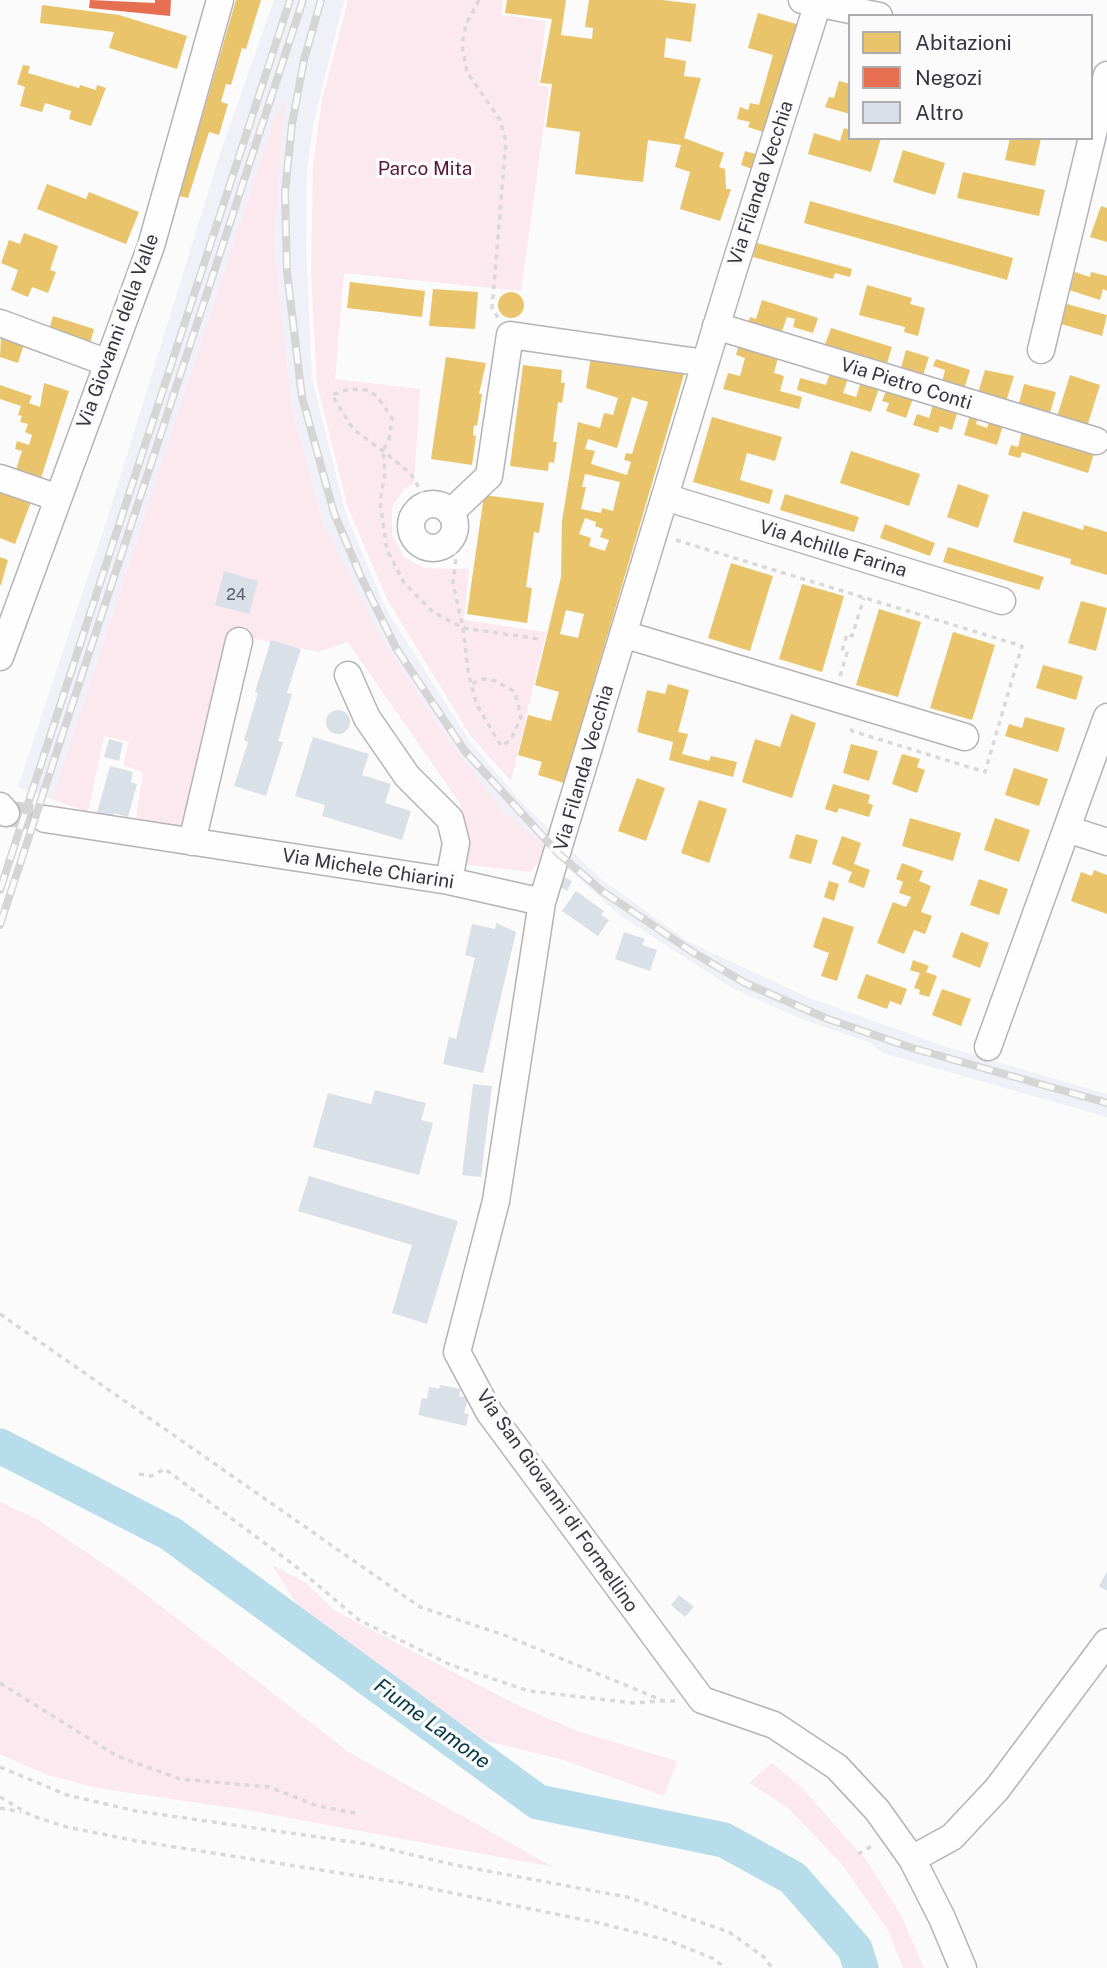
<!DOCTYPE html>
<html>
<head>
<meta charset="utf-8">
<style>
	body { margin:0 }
	#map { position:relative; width:1107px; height:1968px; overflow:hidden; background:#fbfbfb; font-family:"Public Sans",sans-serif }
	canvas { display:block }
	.legend { position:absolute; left:848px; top:14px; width:245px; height:126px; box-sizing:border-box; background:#fbfbfb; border:2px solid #acacb1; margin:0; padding:9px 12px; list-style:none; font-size:21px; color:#353541 }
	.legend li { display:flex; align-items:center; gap:14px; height:35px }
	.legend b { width:35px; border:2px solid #acacb1 }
</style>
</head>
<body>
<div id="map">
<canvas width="1107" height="1968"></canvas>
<ul class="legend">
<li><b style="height:19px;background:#e9c46a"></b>Abitazioni</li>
<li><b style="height:19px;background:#e76f51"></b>Negozi</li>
<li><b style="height:19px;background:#dae0e7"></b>Altro</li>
</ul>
</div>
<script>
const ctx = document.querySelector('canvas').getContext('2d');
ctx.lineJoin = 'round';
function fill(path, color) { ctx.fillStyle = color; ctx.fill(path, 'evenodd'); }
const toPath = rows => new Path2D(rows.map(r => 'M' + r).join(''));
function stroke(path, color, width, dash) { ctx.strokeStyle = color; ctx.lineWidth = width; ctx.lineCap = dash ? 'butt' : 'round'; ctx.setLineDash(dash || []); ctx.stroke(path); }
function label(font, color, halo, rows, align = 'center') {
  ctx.font = font + ' "Public Sans",sans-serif'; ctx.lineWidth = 7; ctx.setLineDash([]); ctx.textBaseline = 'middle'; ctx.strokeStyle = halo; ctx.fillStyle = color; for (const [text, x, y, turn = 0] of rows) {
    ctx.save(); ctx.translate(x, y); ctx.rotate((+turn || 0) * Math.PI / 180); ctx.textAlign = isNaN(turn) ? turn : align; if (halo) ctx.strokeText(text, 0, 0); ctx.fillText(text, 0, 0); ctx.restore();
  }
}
fill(toPath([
	[274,0,344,0,313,125,307,173,306,244,312,378,345,511,367,565,389,614,471,743,522,803,601,879,689,942,809,998,947,1047,1107,1094,1107,1117,882,1053,871,1043,801,1019,732,988,621,916,502,810,436,722,378,631,323,523,292,408,274,243,284,101,274,118,52,799,18,787,108,516,220,154]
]), '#f0f0f8');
fill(toPath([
	[348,0,503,0,501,15,546,21,538,85,549,87,521,291,344,273,335,379,420,389,414,483,404,489,392,507,392,534,404,557,424,568,469,569,464,620,546,632,511,781,470,735,387,599,348,508,317,384,311,273,313,165,322,100],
	[285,99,274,243,292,408,323,523,378,631,436,722,502,810,547,848,531,872,461,864,461,805,348,642,318,652,234,634,184,829,136,818,143,772,123,765,129,742,104,736,88,812,52,799,274,118],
	[0,1502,37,1519,127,1580,350,1753,553,1867,247,1810,97,1788,45,1774,0,1754],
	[272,1565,305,1582,335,1611,513,1703,577,1731,677,1761,664,1796,561,1759,486,1741,396,1682,305,1617],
	[772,1763,801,1787,866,1860,902,1917,924,1968,903,1968,888,1930,841,1863,787,1807,749,1783]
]), '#fce8ef');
fill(toPath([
	[236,0,261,0,246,49,242,48,231,85,226,84,221,102,228,104,219,135,209,132,188,198,179,196],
	[507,0,566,0,561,35,592,39,593,28,585,27,589,0,662,0,696,4,691,42,666,38,664,57,686,61,684,76,701,78,684,138,724,153,719,167,725,169,726,189,731,189,720,221,680,209,690,172,675,167,681,145,648,140,643,182,575,174,580,132,546,127,552,84,540,83,552,19,505,13],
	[42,5,119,15,187,36,177,69,109,48,114,32,40,23],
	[758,13,800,25,769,134,748,127,750,122,737,119,740,107,748,110,750,103,759,105,773,55,748,48],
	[23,65,30,66,28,73,79,88,80,85,96,90,97,85,106,88,91,126,69,119,71,111,45,103,42,112,20,106,25,87,17,84],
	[839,81,850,84,850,114,825,107,829,97,834,98],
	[844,128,850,130,850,138,881,138,871,172,808,154,814,133,840,141],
	[1010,138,1041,138,1035,166,1005,160],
	[903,150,945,163,935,195,893,182],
	[745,151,759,155,755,170,741,165],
	[963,172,1045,190,1039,216,957,198],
	[47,184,86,199,89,192,139,212,126,244,37,209],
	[810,201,1013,258,1007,280,804,223],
	[1101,206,1107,208,1107,242,1090,237],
	[24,233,58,246,50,270,56,272,48,293,32,287,28,297,11,290,18,270,1,263,9,240,20,244],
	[757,243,852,269,850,277,835,273,833,279,753,257],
	[1075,272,1090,277,1091,272,1107,276,1107,291,1103,289,1100,300,1069,290],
	[350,282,425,291,422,317,347,308],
	[867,285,912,298,910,304,925,308,918,336,904,332,905,327,859,315],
	[433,289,478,292,475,329,429,326],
	'498 305a13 13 0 1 1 26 0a13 13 0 1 1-26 0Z',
	[762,300,818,318,813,333,793,327,795,319,787,317,780,337,747,326,750,317,756,319],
	[1067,304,1107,315,1102,336,1061,324],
	[53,316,94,329,88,350,47,337],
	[831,328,892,347,886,367,824,347],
	[1,336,24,344,18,363,0,357],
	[739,344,779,354,774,373,784,376,780,391,802,397,799,409,723,389,728,373,740,376,745,358,736,355],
	[906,350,929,357,922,378,900,371],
	[591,356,685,371,564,783,538,775,542,762,518,755,528,715,551,721,559,692,535,685,561,577,562,521,578,422,600,428,604,413,613,415,618,398,586,388],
	[632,397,648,402,632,454,626,453,624,460,631,462,627,475,591,464,595,451,585,449,588,439,617,448],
	[585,474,620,482,613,511,602,508,601,513,581,509,586,487,582,487],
	[585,518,596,522,595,526,603,529,600,537,609,540,605,551,589,546,591,538,579,534],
	[566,610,584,614,578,638,560,634],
	[446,357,486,363,479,394,482,394,477,426,474,425,473,435,476,436,472,465,431,459],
	[936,359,970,370,964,389,942,382,945,370,933,366],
	[523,365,562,370,561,383,565,383,562,403,558,402,553,442,557,442,554,463,549,462,548,471,510,466],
	[831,370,849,376,843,393,856,397,862,379,880,385,871,412,797,390,800,378,826,385],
	[985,370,1014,376,1006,402,978,393],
	[1070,375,1100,385,1086,430,1056,420],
	[44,383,69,391,40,481,15,473,22,451,15,449,17,441,29,445,32,435,25,432,28,424,20,422,22,416,18,415,21,406,0,399,0,385,32,396,29,403,40,407],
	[1024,384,1056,392,1049,416,1018,407],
	[887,389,913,398,906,418,886,411,889,403,882,401],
	[934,402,958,410,952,430,940,426,938,433,913,425,917,414,929,418],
	[970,415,978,418,976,424,987,428,989,421,1003,425,997,445,964,435],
	[712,417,782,437,775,461,747,453,740,480,773,490,769,504,693,482],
	[1022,431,1096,447,1088,473,1022,452,1020,458,1008,455,1011,445,1018,447],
	[851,451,920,474,909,506,840,483],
	[958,484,989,495,978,528,947,517],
	[0,490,31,502,15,544,0,538],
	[785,494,859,517,854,532,780,510],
	[484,495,544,503,539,533,534,532,526,587,532,588,527,623,467,614],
	[1023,511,1083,530,1084,525,1107,532,1107,575,1070,564,1071,559,1013,542],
	[885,524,935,543,930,556,880,538],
	[948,547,1044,577,1039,590,943,562],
	[0,557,8,560,1,585,0,585],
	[731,563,773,576,750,651,708,638],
	[802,584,844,596,822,672,779,659],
	[1081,601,1107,608,1096,651,1068,643],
	[879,609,921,622,898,697,856,685],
	[953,632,995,645,972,720,930,708],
	[1043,665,1083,676,1076,700,1036,688],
	[668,684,689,690,678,732,688,734,682,754,709,761,711,756,737,762,733,777,669,760,673,742,637,732,647,690,665,694],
	[791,714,816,723,792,798,742,782,755,739,780,747],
	[1025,717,1065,728,1058,752,1005,736,1009,724,1022,728],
	[851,744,878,751,869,781,843,773],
	[902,754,920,759,917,767,925,770,917,793,892,784],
	[1014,768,1048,779,1039,806,1005,795],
	[637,778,665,788,646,841,618,831],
	[833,784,870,795,868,803,873,805,869,817,839,808,837,813,825,809],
	[699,800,727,809,709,863,681,853],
	[910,818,961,833,953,861,902,846],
	[995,818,1030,830,1019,862,984,850],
	[796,834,818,840,811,864,789,858],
	[842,836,861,843,854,864,870,870,864,888,848,882,852,872,832,864],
	[902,863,923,871,919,881,931,886,921,912,932,916,925,934,914,930,904,954,877,943,893,902,906,907,911,897,899,893,903,882,896,879],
	[1094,870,1107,875,1107,914,1071,901,1081,872,1092,876],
	[979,879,1008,889,999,915,970,905],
	[829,881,839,884,834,901,824,897],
	[823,917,854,927,837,981,821,976,829,953,813,947],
	[961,932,989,943,980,968,952,957],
	[913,960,929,966,926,972,937,976,929,997,919,994,920,990,914,988,920,973,910,970],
	[866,974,907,989,901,1005,890,1001,887,1009,857,998],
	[942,989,971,999,961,1026,932,1015]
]), '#e9c46a');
fill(toPath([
	[90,0,155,3,155,0,171,0,170,16,89,8]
]), '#e76f51');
stroke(toPath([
	[0,1446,171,1534,538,1802,724,1840,793,1878,855,1949,861,1968]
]), '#b7ddea', 35);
fill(toPath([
	[224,571,258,581,249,614,215,605],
	[271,640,301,649,287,693,292,694,278,741,283,742,266,796,234,786,248,742,244,740,258,693,255,692],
	'326 722a12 12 0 1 1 24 0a12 12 0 1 1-24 0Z',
	[313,737,369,754,362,775,391,784,385,803,411,811,402,840,322,816,325,805,295,796],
	[109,739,123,743,119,761,104,757],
	[110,766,133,772,131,782,137,784,128,817,114,813,112,820,96,816],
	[562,876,572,881,567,891,557,885],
	[576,891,604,911,601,915,609,920,598,936,562,911],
	[496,923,516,932,483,1073,443,1064,449,1037,456,1039,475,958,465,955,472,924,495,929],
	[624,932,645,939,642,945,657,950,650,971,615,959],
	[473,1084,492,1086,481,1177,462,1175],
	[375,1090,426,1103,421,1120,433,1123,419,1175,313,1147,328,1093,371,1104],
	[309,1176,458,1221,427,1324,392,1313,412,1245,298,1211],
	[440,1385,461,1389,459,1396,468,1398,464,1413,469,1414,466,1426,418,1415,422,1398,427,1399,429,1387,439,1389],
	[1107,1572,1107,1591,1099,1586],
	[679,1595,694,1607,685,1617,671,1605]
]), '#dae0e7');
stroke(toPath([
	[6,813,45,819]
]), '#d3d3d6', 26, [26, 13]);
const minor = toPath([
	[802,0,879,16],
	[818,3,731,278,542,902,496,1201,457,1352,489,1412,702,1700,774,1725,837,1767,877,1810,912,1859,942,1918,963,1968],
	[0,323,108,363],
	[716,326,1096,441],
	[1041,350,1107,75],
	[0,478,58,498],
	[665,497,1002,601],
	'411 526a22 22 0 1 1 44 0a22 22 0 1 1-44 0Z',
	[451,512,489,476,510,335,705,363],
	[623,634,965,737],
	[0,657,151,246,220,0],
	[348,675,367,718,407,776,450,819,456,843,449,881],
	[0,806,6,813],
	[45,819,449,881,542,902],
	[1067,829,1107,842],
	[192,842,239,641],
	[988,1047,1107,717],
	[912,1859,952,1837,997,1789,1107,1642]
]);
stroke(minor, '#b4b4b8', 29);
stroke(toPath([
	[479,0,466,24,462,46,467,72,500,120,506,141,492,308,499,319],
	[429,504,410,473,383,451,353,429,332,395,349,389,366,390,377,396,392,418,389,440,383,451,385,473,380,502,387,550,404,583,433,612,463,628,540,639],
	[451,540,456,558,453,583,463,628,468,671,471,684,477,705,501,746,511,740,521,717,515,692,496,681,484,679,471,684],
	[676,540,1022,646,985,772,852,731,848,726],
	[840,676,847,653,842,651,847,634,852,636,864,598],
	[0,1314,420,1607,504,1635,664,1701,675,1701],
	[139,1474,151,1476,165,1469,294,1565,359,1620,451,1665,529,1691,634,1703,662,1701],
	[0,1683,117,1756,180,1779,269,1787,318,1806,355,1813],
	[0,1767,67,1795,136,1811,367,1844,455,1865,627,1897,729,1932,764,1957,772,1968],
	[0,1797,32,1816,67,1827,137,1841,403,1883,595,1922,667,1940,712,1958,726,1968],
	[0,1808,21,1812],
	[858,1854,874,1845]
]), '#d9d9da', 3.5, [5, 5]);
stroke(minor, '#fefefe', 26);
const rail = toPath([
	[321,0,304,60,292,124,285,192,287,272,302,397,334,513,361,577,396,648,464,750,559,854,602,891,691,951,745,983,828,1019,912,1048,1107,1103],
	[0,890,290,0],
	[0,925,303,0]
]);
stroke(rail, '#d5d5d6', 8);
stroke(rail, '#fbfbfb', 5, [16]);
label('16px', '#5e606a', null, [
	["24",236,595]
]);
label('19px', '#541a35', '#fbfbfb', [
	["Parco Mita",425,169]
]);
label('19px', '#353541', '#fbfbfb', [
	["Via Filanda Vecchia",761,183,-72],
	["Via Giovanni della Valle",118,331,-70],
	["Via Pietro Conti",906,384,17],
	["Via Achille Farina",833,549,17],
	["Via Filanda Vecchia",584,768,-74],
	["Via Michele Chiarini",368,869,9],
	["Via San Giovanni di Formellino",557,1501,55]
]);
label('italic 21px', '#063846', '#fbfbfb', [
	["Fiume Lamone",432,1724,36]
]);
</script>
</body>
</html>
